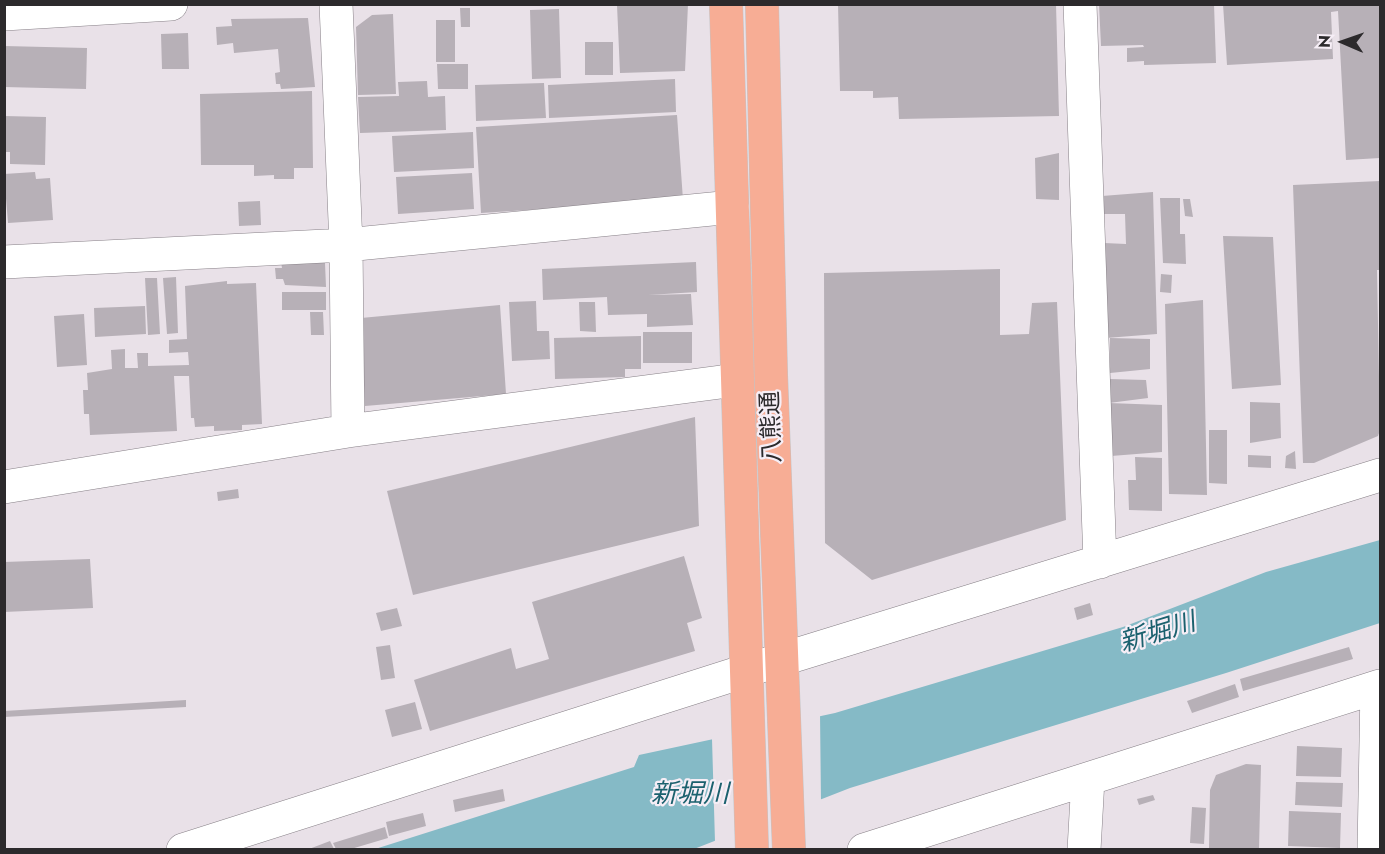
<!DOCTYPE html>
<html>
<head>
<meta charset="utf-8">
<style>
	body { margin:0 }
	#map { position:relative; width:1385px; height:854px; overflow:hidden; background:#e9e1e8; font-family:Jost,sans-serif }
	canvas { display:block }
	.frame { position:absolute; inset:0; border:6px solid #2c2a2c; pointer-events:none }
	.north { position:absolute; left:1313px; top:12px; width:60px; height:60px; -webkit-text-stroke:4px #f6eef6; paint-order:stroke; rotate:272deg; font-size:16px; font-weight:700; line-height:24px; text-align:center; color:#2c2a2c }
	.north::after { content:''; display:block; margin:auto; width:21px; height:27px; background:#2c2a2c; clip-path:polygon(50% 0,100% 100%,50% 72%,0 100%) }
</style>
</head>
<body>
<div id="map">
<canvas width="1385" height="854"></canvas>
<div class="frame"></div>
<div class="north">N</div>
</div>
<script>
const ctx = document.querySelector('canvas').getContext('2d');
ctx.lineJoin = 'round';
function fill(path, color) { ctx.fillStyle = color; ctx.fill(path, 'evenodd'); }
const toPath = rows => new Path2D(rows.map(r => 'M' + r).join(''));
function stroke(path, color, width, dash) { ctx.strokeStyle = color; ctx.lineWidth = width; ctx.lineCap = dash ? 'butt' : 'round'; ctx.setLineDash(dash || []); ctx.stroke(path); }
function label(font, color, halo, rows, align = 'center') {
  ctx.font = font + ' Jost,"Noto Sans JP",sans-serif'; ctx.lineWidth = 4.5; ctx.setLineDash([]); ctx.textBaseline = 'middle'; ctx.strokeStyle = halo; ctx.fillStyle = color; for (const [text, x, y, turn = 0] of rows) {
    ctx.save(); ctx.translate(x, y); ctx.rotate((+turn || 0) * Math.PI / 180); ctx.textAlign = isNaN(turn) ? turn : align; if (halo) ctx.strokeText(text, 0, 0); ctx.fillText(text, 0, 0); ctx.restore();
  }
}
fill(toPath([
	[1380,540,1380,623,1226,673,850,788,694,849,372,850,634,767,639,755,835,713,1123,627,1266,572]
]), '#85bac6');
fill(toPath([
	[820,713,821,803,708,848,715,842,712,739,708,738,708,735]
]), '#e9e1e8');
fill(toPath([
	[688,4,685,71,620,73,617,5],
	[838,4,1056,4,1059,116,899,119,898,97,873,98,873,91,840,91],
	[1099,4,1214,4,1216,63,1144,65,1144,61,1127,62,1127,48,1144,47,1143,45,1101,46],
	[1223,4,1380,4,1380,158,1346,160,1338,11,1331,12,1333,59,1227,65],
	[460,8,470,8,470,27,461,27],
	[559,9,561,78,532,79,530,10],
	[393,14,396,94,358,95,356,27,372,15],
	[308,18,315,87,281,89,280,84,276,84,275,73,280,72,278,49,234,53,233,43,217,45,216,27,232,26,231,19],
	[436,20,455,20,455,62,436,62],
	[188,33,189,69,162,69,161,34],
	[585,42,613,42,613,75,585,75],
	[4,46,87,48,86,89,4,87],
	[437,64,468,64,468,89,438,89],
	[675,79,676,112,549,118,548,85],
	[427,81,428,97,445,96,446,130,360,133,358,97,399,96,398,82],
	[544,83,546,118,476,121,475,85],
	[312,91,313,168,294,168,294,179,274,179,274,175,254,176,254,165,201,165,200,94],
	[677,115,683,200,481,213,476,127],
	[4,116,46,117,45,165,10,164,10,152,4,152],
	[473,132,474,168,394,172,392,136],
	[1059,153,1059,200,1036,199,1035,158],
	[35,172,36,179,50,178,53,220,8,223,4,174],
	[472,173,474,209,398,214,396,177],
	[1380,181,1380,270,1377,270,1380,430,1378,436,1314,463,1303,463,1293,185],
	[1153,192,1157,334,1106,338,1104,243,1126,244,1125,214,1104,214,1102,196],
	[1160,198,1180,198,1180,234,1185,234,1186,264,1163,263],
	[1183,199,1190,199,1193,217,1185,216],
	[260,201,261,225,239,226,238,202],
	[1223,236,1273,237,1281,385,1232,389],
	[318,251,325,263,326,287,285,285,283,279,276,279,275,268,282,268,280,256],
	[696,262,697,292,648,295,691,294,693,325,647,327,647,314,608,315,607,297,543,300,542,269],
	[1000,269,1000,335,1029,334,1032,303,1057,302,1066,520,872,580,825,543,824,273],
	[1161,274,1172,275,1171,293,1160,292],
	[176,277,178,333,167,334,163,278],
	[145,278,157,278,160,334,148,335],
	[227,281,227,284,256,283,262,424,242,425,242,430,214,431,214,426,195,427,194,418,191,418,189,376,174,376,177,431,90,435,89,414,84,414,83,390,88,390,87,373,112,369,111,350,125,349,125,368,138,368,137,353,148,353,148,366,189,365,188,352,169,353,169,340,187,339,185,286],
	[282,292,326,292,326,310,282,310],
	[1203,300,1207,495,1169,494,1165,304],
	[536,301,537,331,549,331,550,359,512,361,509,302],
	[579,302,595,302,596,332,580,331],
	[500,305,506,394,365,406,361,318],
	[145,306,146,334,95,337,94,308],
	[310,312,323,312,324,335,311,335],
	[84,314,87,365,57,367,54,316],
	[643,332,692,332,692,363,643,363],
	[641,336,641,369,625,369,625,377,555,379,554,338],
	[1110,338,1150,339,1150,369,1110,373],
	[1109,379,1146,380,1148,398,1109,403,1162,405,1162,452,1111,456,1109,403],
	[1250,402,1280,403,1281,438,1250,443],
	[695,417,699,526,413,595,387,491],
	[1209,430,1227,430,1227,484,1209,483],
	[1295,451,1296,469,1285,468,1286,456],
	[1248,455,1271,456,1271,468,1248,467],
	[1135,457,1162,458,1162,511,1129,510,1128,480,1136,480],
	[238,489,239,498,218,501,217,492],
	[684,556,702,618,687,623,695,651,430,731,414,680,511,648,516,669,549,659,532,602],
	[90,559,93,608,4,612,4,562],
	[1090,603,1093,615,1077,620,1074,608],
	[397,608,402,626,381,631,376,613],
	[390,645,395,678,381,680,376,647],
	[1349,647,1353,659,1243,691,1240,679],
	[1235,684,1239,697,1192,713,1187,701],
	[186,700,186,707,4,717,4,711],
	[415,702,422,729,392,737,385,710],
	[1297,746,1342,748,1341,777,1296,776],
	[1246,764,1261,765,1259,849,1209,849,1210,790,1216,775],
	[1296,782,1343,783,1342,807,1295,805],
	[503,789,505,801,455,812,453,800],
	[1153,795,1155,800,1139,805,1137,799],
	[1192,807,1206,808,1204,844,1190,843],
	[1289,811,1341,813,1340,848,1288,846],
	[423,813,426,826,389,836,386,822],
	[385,827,388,838,351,849,336,849,333,843],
	[330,841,334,849,309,849]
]), '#b7b0b7');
const minor = toPath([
	[336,4,346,245,348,431],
	[1080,4,1100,562],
	[4,14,171,4],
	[4,262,346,245,732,207],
	[4,487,348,431,736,380],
	[183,850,783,659,1380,475],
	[864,850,1380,686],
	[1084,850,1088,779],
	[1374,850,1377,687]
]);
const major = toPath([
	[726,4,752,850],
	[762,4,771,375,789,850]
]);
stroke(minor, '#878087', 34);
stroke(major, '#c4c3c4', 34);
stroke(minor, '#fff', 33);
stroke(major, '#f7ad95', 33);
label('24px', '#2c2a2c', '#f6eef6', [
	["八熊通",773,427,-92]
]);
label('italic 26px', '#1b616e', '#f6eef6', [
	["新堀川",1158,634,-17],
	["新堀川",690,796]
]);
</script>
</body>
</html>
